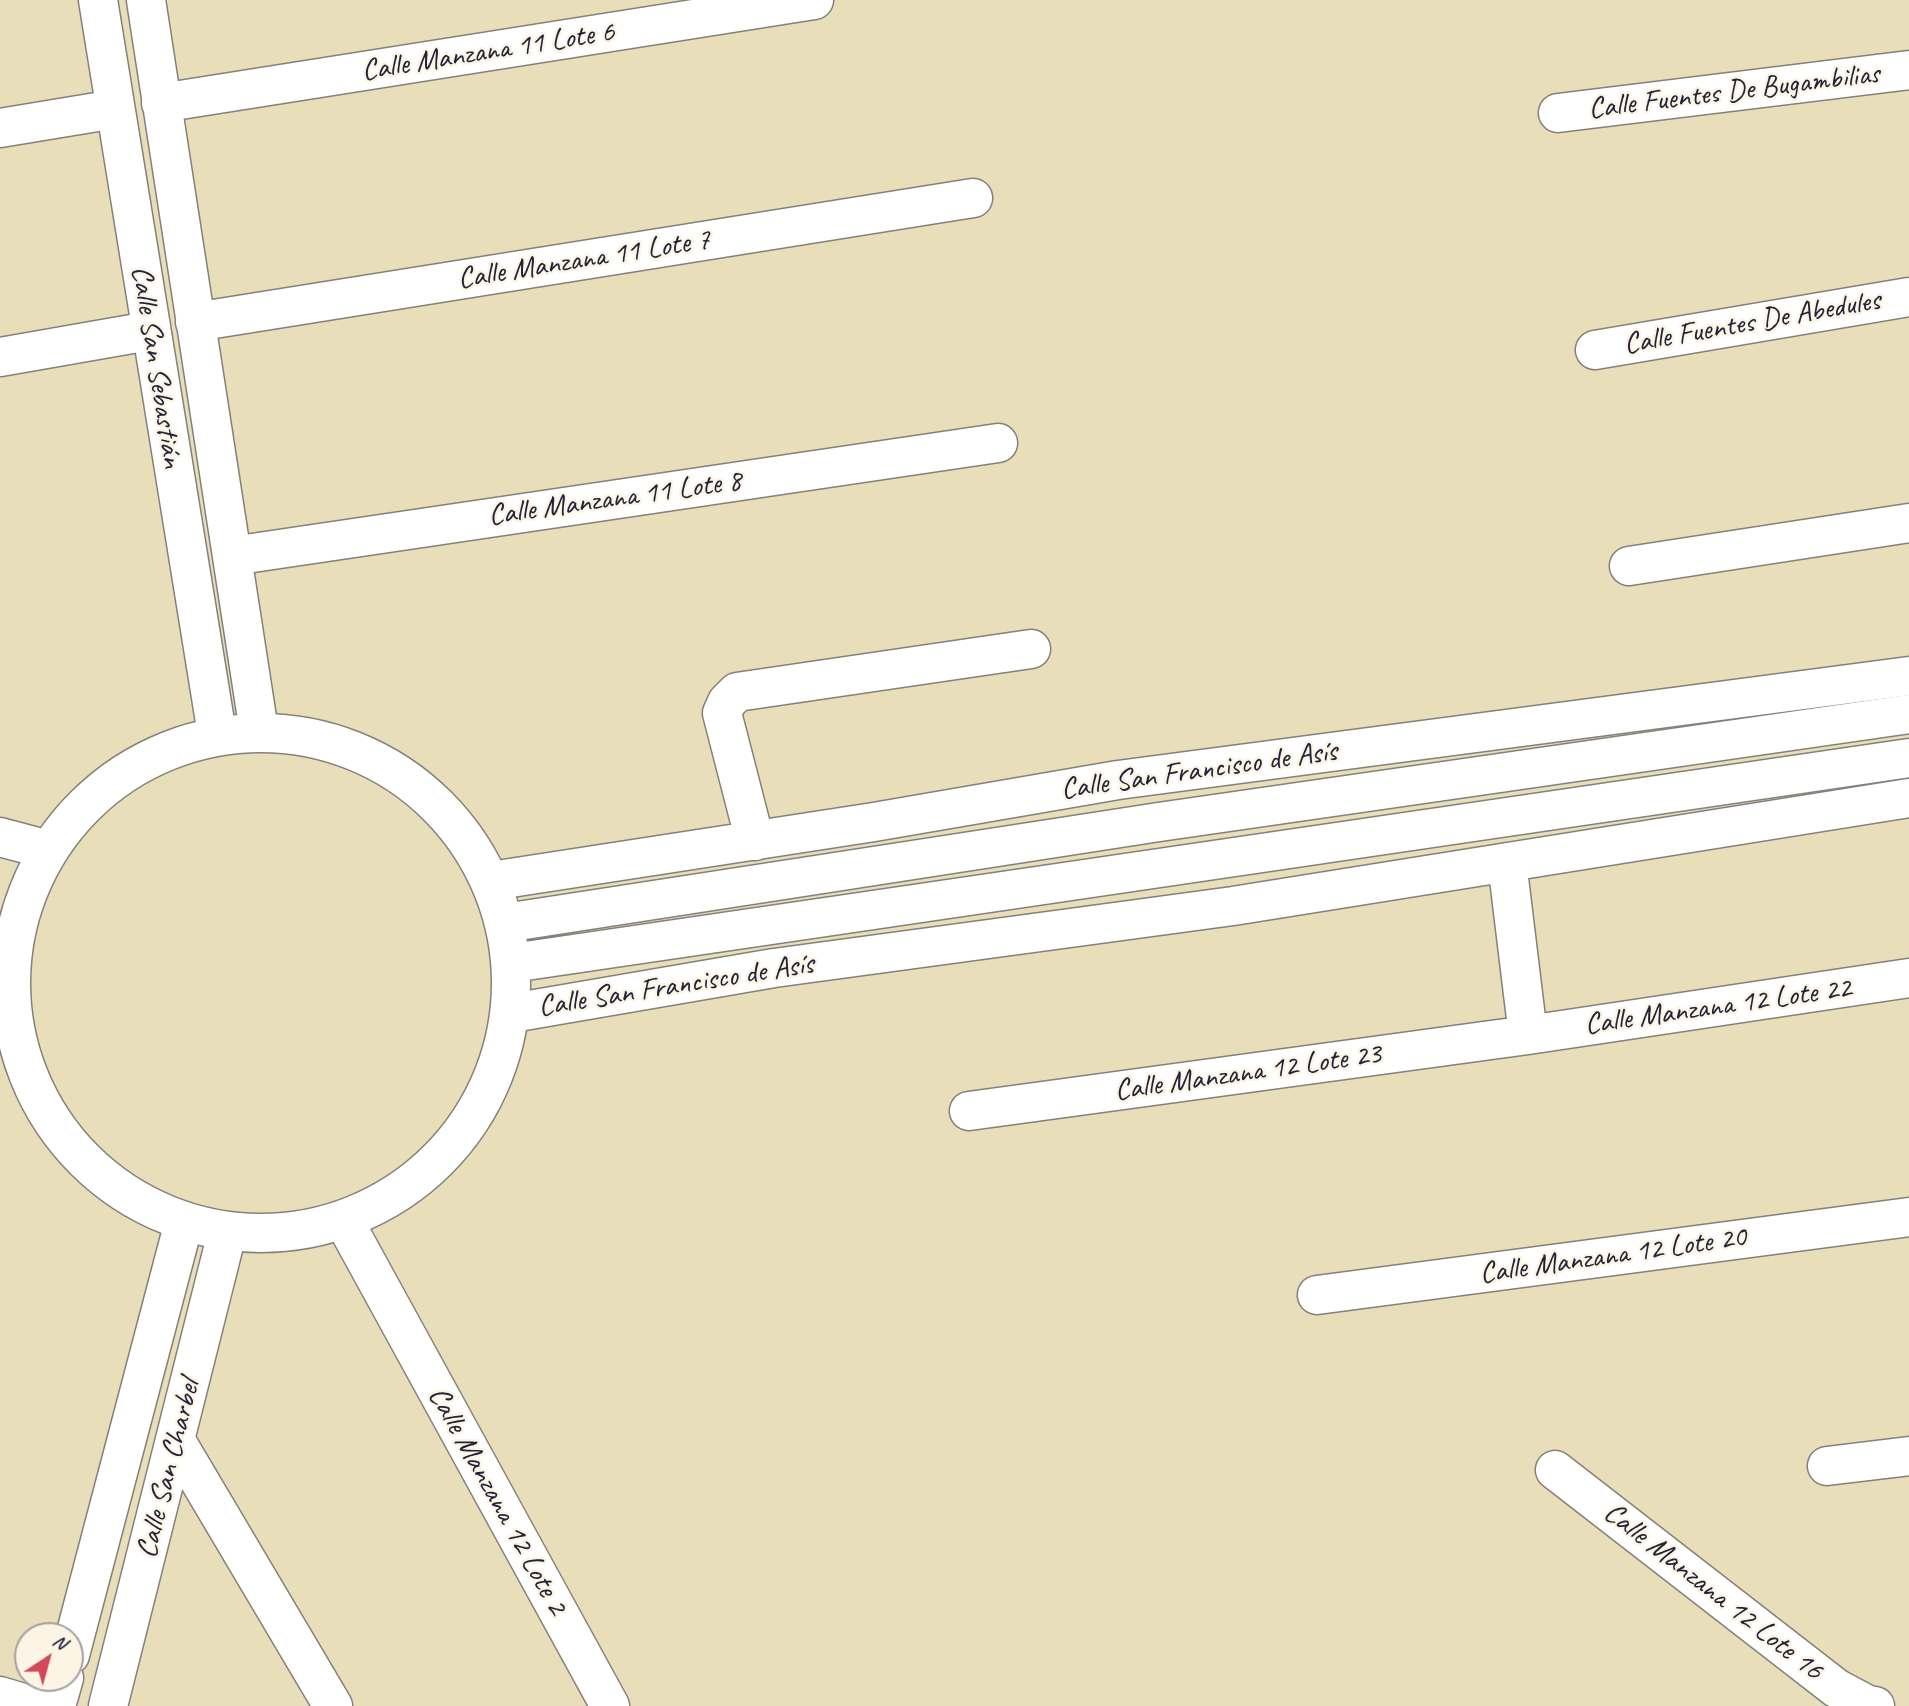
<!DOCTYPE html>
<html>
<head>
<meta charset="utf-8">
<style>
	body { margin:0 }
	#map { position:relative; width:1909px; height:1706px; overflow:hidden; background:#e8deb9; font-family:Caveat,sans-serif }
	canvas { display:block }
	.north { position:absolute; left:14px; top:1622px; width:70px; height:70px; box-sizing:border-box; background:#fcf5e5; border:2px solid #a5a1a1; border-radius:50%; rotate:36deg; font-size:19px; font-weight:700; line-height:28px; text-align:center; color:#22223b }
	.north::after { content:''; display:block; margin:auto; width:24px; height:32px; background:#d1495b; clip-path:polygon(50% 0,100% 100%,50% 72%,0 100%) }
</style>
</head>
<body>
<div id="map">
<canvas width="1909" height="1706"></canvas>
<div class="north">N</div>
</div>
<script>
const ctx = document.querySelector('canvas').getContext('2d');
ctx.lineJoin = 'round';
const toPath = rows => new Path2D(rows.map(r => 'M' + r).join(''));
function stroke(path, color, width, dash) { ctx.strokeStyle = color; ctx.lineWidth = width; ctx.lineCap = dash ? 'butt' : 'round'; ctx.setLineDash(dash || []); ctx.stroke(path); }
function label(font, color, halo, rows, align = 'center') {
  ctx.font = font + ' Caveat,sans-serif'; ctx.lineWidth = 5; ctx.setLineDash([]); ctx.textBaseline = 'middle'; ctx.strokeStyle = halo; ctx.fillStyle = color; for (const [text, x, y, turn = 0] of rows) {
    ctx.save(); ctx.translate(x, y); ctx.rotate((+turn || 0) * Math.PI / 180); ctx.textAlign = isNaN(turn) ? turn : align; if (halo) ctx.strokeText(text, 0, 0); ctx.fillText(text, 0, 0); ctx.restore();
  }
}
const minor = toPath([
	[98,0,217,734],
	[146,0,259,731],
	[161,103,814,0],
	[1558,113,1909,70],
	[0,128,115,109],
	[195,322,973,198],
	[1595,350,1909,297],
	[0,357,149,331],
	[232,556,998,443],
	[1629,566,1909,523],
	[0,837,45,849],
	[755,841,722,713,727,702,737,692,1031,649],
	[1507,862,1528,1035],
	[491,881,874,822,1118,780,1909,676],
	[0,969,8,971],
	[512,1013,774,968,1233,906,1909,798],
	[969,1111,1528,1035,1909,978],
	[344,1221,610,1706],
	[1317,1295,1909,1217],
	[176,1441,333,1706],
	[1827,1466,1909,1456],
	[1555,1470,1836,1688,1868,1705,1875,1706],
	[70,1655,184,1222],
	[0,1696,33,1706],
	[56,1706,64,1678],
	[108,1706,227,1233]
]);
const major = toPath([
	'11 983a250 250 0 1 1 500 0a250 250 0 1 1-500 0Z',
	[505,923,1159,822,1909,714],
	[512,963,1909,758]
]);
stroke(minor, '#85807a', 41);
stroke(major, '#85807a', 41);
stroke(minor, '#fff', 38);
stroke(major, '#fff', 38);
label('30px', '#22223b', '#fcf5e5', [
	["Calle Manzana 11 Lote 6",488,52,-9],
	["Calle Fuentes De Bugambilias",1734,92,-7],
	["Calle Manzana 11 Lote 7",584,260,-9],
	["Calle Fuentes De Abedules",1752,323,-10],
	["Calle San Sebastián",156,367,81],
	["Calle Manzana 11 Lote 8",615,499,-8],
	["Calle San Francisco de Asís",1199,771,-8],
	["Calle San Francisco de Asís",676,986,-9],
	["Calle Manzana 12 Lote 22",1718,1007,-8],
	["Calle Manzana 12 Lote 23",1248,1073,-8],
	["Calle Manzana 12 Lote 20",1613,1256,-8],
	["Calle San Charbel",169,1469,-76],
	["Calle Manzana 12 Lote 2",497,1501,61],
	["Calle Manzana 12 Lote 16",1713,1592,38]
]);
</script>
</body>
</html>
